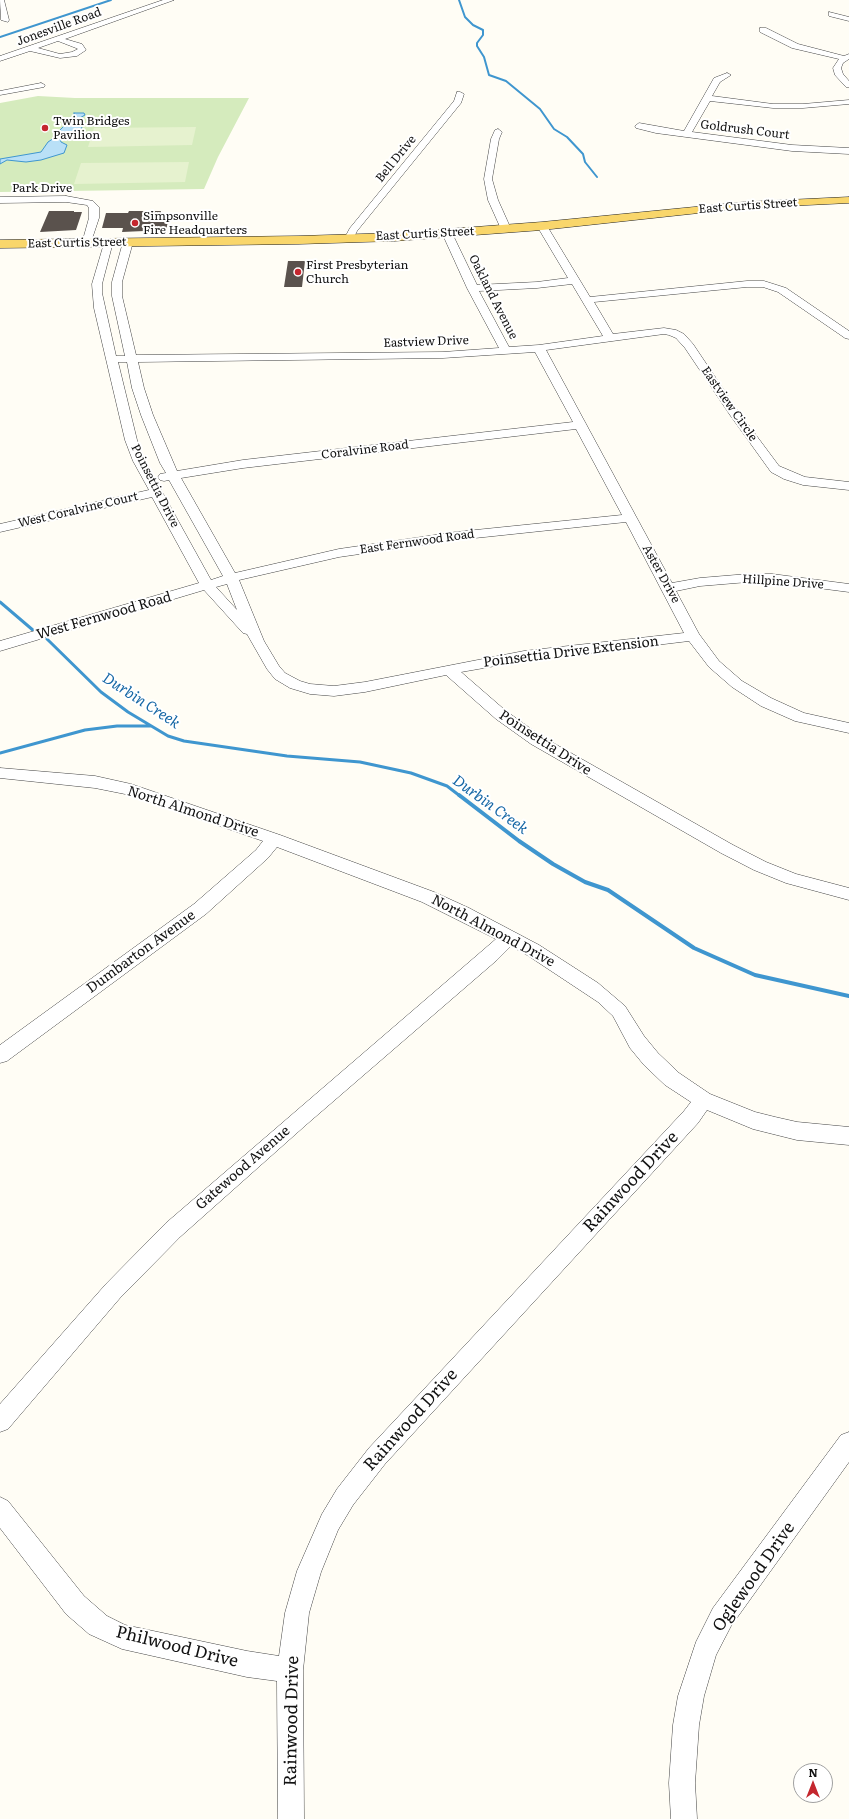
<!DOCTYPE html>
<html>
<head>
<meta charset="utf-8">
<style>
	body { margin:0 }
	#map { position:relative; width:849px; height:1819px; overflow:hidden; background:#fffdf5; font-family:Literata,serif }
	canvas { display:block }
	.north { position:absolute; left:793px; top:1763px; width:40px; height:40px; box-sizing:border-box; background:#fff; border:1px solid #a0a0a0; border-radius:50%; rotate:0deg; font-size:11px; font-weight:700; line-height:16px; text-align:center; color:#111 }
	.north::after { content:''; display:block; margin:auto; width:14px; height:18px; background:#c4262e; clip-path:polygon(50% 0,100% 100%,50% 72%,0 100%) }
</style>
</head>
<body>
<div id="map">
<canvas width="849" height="1819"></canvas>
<div class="north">N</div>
</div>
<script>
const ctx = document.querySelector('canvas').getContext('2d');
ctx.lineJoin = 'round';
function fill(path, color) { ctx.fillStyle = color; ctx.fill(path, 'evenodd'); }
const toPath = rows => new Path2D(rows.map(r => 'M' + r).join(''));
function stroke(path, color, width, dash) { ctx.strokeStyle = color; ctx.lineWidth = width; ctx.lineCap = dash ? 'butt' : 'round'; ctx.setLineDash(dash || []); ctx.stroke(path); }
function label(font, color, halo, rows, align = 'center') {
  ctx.font = font + ' Literata,serif'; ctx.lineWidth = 4; ctx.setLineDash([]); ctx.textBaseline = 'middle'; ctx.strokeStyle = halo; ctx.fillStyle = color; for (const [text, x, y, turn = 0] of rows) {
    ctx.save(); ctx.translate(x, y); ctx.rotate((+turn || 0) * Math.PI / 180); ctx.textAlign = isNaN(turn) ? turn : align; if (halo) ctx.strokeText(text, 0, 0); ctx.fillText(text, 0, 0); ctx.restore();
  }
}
fill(toPath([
	[38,96,75,98,249,98,218,157,204,189,0,192,0,103]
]), '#d5ebbd');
fill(toPath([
	[196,127,192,145,88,147,94,128],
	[189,162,185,182,74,184,81,163]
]), '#e6f2cf');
const water = toPath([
	[74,113,84,113,85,115,78,119,84,123,78,135,65,136,60,139,61,142,67,145,64,153,41,160,26,162,7,160,0,164,0,159,41,152,48,142,60,134,58,132,68,122,75,120,74,113]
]);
fill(water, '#b9e0f7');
stroke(water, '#3f96cf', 1);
stroke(toPath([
	[459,0,465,17,473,25,483,30,483,35,477,43,477,46,484,57,489,75,506,81,540,109,554,129,567,137,583,154,585,162,597,177],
	[0,37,111,0]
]), '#3f96cf', 2);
stroke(toPath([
	[0,602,34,631],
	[47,639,101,692,128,712,168,736,184,741,287,756,360,762,411,773,447,786,460,796],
	[0,753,85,730,117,726,151,726]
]), '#3f96cf', 3);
stroke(toPath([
	[459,795,519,841,553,864,585,882,608,890,694,948,755,975,849,996]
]), '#3f96cf', 4);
fill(toPath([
	[49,211,74,211,74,212,82,212,76,230,40,232],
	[129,211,161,211,159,218,169,218,166,230,122,232,123,228,102,228,106,213,128,213],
	[288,261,305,261,302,287,284,287]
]), '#5a524d');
const minor = toPath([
	[0,0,4,0,9,20,8,22,1,20,0,0],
	[163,0,174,0,65,39,82,44,86,50,77,56,60,58,30,51,0,61,0,56,163,0],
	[58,41,76,48,78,49,72,52,60,54,38,48,58,41],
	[829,12,849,17,849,21,829,16,829,12],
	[760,28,766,28,798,44,844,56,849,54,849,59,843,63,841,68,843,74,849,81,849,87,846,87,835,75,833,68,839,59,792,48,760,32,760,28],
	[727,73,731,75,720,82,712,96,773,104,803,104,849,100,849,104,803,108,773,108,710,101,692,132,792,145,849,148,849,154,792,151,656,133,636,128,635,126,639,123,684,131,714,78,727,73],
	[41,83,45,85,44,87,0,95,0,91,41,83],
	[457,92,460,92,464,94,461,103,357,231,352,241,346,241,344,239,350,228,454,101,457,92],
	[498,129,502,132,499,139,492,179,498,200,511,229,506,232,501,229,488,200,484,179,491,139,495,130,498,129],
	[66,196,93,201,99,207,99,218,90,245,87,246,82,243,89,218,89,208,87,205,66,202,0,203,0,197,66,196],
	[542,223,547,226,590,297,747,281,764,281,786,288,849,331,849,339,845,338,778,292,763,287,747,287,594,302,613,334,664,328,676,330,684,334,693,344,738,411,779,466,805,477,849,482,849,490,803,485,784,479,771,472,730,415,685,348,676,338,669,335,664,334,546,350,672,583,700,578,748,574,772,574,849,584,849,592,772,582,748,582,700,586,676,591,699,634,719,661,742,681,771,698,804,713,849,723,849,733,795,721,761,706,732,687,709,667,689,641,524,661,461,672,506,711,541,736,733,845,766,862,796,874,849,888,849,900,786,883,754,870,721,853,531,744,496,719,446,675,365,692,334,696,310,694,290,688,275,679,267,669,247,634,243,633,204,590,0,651,0,641,199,583,152,497,0,532,0,524,149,490,133,461,125,440,94,308,92,284,105,240,111,240,113,242,102,284,102,293,116,356,125,356,112,296,112,282,123,242,128,239,133,242,122,282,122,296,136,355,443,352,499,348,467,288,442,233,444,231,450,231,452,233,477,285,537,282,568,278,537,226,542,223],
	[572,284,603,336,539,345,509,347,479,291,537,288,572,284],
	[535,352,573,422,243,460,177,471,153,415,144,388,138,362,443,358,535,352],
	[118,362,127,362,132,388,141,415,160,463,166,473,160,474,158,477,160,480,164,481,169,480,223,576,211,580,145,461,137,440,118,362],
	[576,429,622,515,456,532,339,549,235,573,181,478,243,468,576,429],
	[626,522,684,633,524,651,365,682,334,686,310,684,300,681,285,673,279,666,264,641,239,580,339,557,456,540,626,522],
	[227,584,237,610,216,587,227,584],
	[0,768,95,776,131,784,280,835,434,892,469,908,539,945,598,983,625,1006,644,1036,658,1053,679,1073,710,1094,755,1112,775,1117,797,1122,849,1127,849,1145,797,1140,753,1129,707,1110,698,1123,385,1464,353,1505,338,1530,321,1572,309,1613,303,1670,304,1819,278,1819,277,1681,247,1677,122,1649,89,1634,66,1614,0,1528,0,1497,8,1501,84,1596,107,1616,125,1625,247,1651,279,1656,285,1613,297,1571,322,1514,337,1489,369,1448,684,1111,691,1102,665,1085,644,1065,630,1048,613,1016,598,1002,527,955,511,946,497,960,307,1124,180,1237,120,1298,8,1429,0,1432,0,1404,106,1284,166,1223,496,939,422,902,277,847,268,858,206,914,7,1061,0,1063,0,1045,194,904,256,850,263,841,130,795,95,788,0,778,0,768],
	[849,1432,849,1462,731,1626,716,1655,704,1696,699,1725,695,1783,697,1819,671,1819,669,1783,673,1725,678,1696,696,1642,713,1608,841,1435,849,1432]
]);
const major = toPath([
	[849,197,849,203,745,208,542,230,394,241,299,244,0,248,0,240,299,236,394,233,542,222,745,202,849,197]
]);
stroke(minor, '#444', 1);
stroke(major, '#222', 1);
fill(minor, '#fff');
fill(major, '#f9d66b');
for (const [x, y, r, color] of [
	[45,128,4,"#c4262e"],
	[135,223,4,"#c4262e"],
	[298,272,4,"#c4262e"]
]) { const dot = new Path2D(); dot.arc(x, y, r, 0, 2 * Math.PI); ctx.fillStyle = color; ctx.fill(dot); stroke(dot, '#fff', 1.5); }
label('12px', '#111', '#fff', [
	["Jonesville Road",59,27,-20],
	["Goldrush Court",745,130,7],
	["Bell Drive",396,159,-51],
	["Park Drive",42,188],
	["East Curtis Street",748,206,-4],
	["East Curtis Street",425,234,-3],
	["East Curtis Street",77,243,-1],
	["Oakland Avenue",493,297,63],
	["Eastview Drive",426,342,-2],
	["Eastview Circle",729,404,55],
	["Coralvine Road",365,450,-7],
	["Poinsettia Drive",155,486,63],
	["West Coralvine Court",78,510,-13],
	["East Fernwood Road",417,542,-8],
	["Aster Drive",661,574,61],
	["Hillpine Drive",783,582,4]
]);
label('12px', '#111', '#fff', [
	["Twin Bridges",53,121],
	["Pavilion",53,135],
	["Simpsonville",143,216],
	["Fire Headquarters",143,230],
	["First Presbyterian",306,265],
	["Church",306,279]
], 'left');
label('14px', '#111', '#fff', [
	["West Fernwood Road",104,616,-16],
	["Poinsettia Drive Extension",571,652,-7],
	["Poinsettia Drive",545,743,33],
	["North Almond Drive",193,812,18],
	["North Almond Drive",493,931,28],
	["Dumbarton Avenue",141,952,-36],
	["Gatewood Avenue",243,1168,-41]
]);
label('italic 15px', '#1768a6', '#fff', [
	["Durbin Creek",141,701,33],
	["Durbin Creek",490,805,36]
]);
label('17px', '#111', '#fff', [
	["Rainwood Drive",631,1182,-47],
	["Rainwood Drive",411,1420,-48],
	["Oglewood Drive",754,1577,-55],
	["Philwood Drive",177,1647,14],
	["Rainwood Drive",292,1721,-89]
]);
</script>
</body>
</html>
